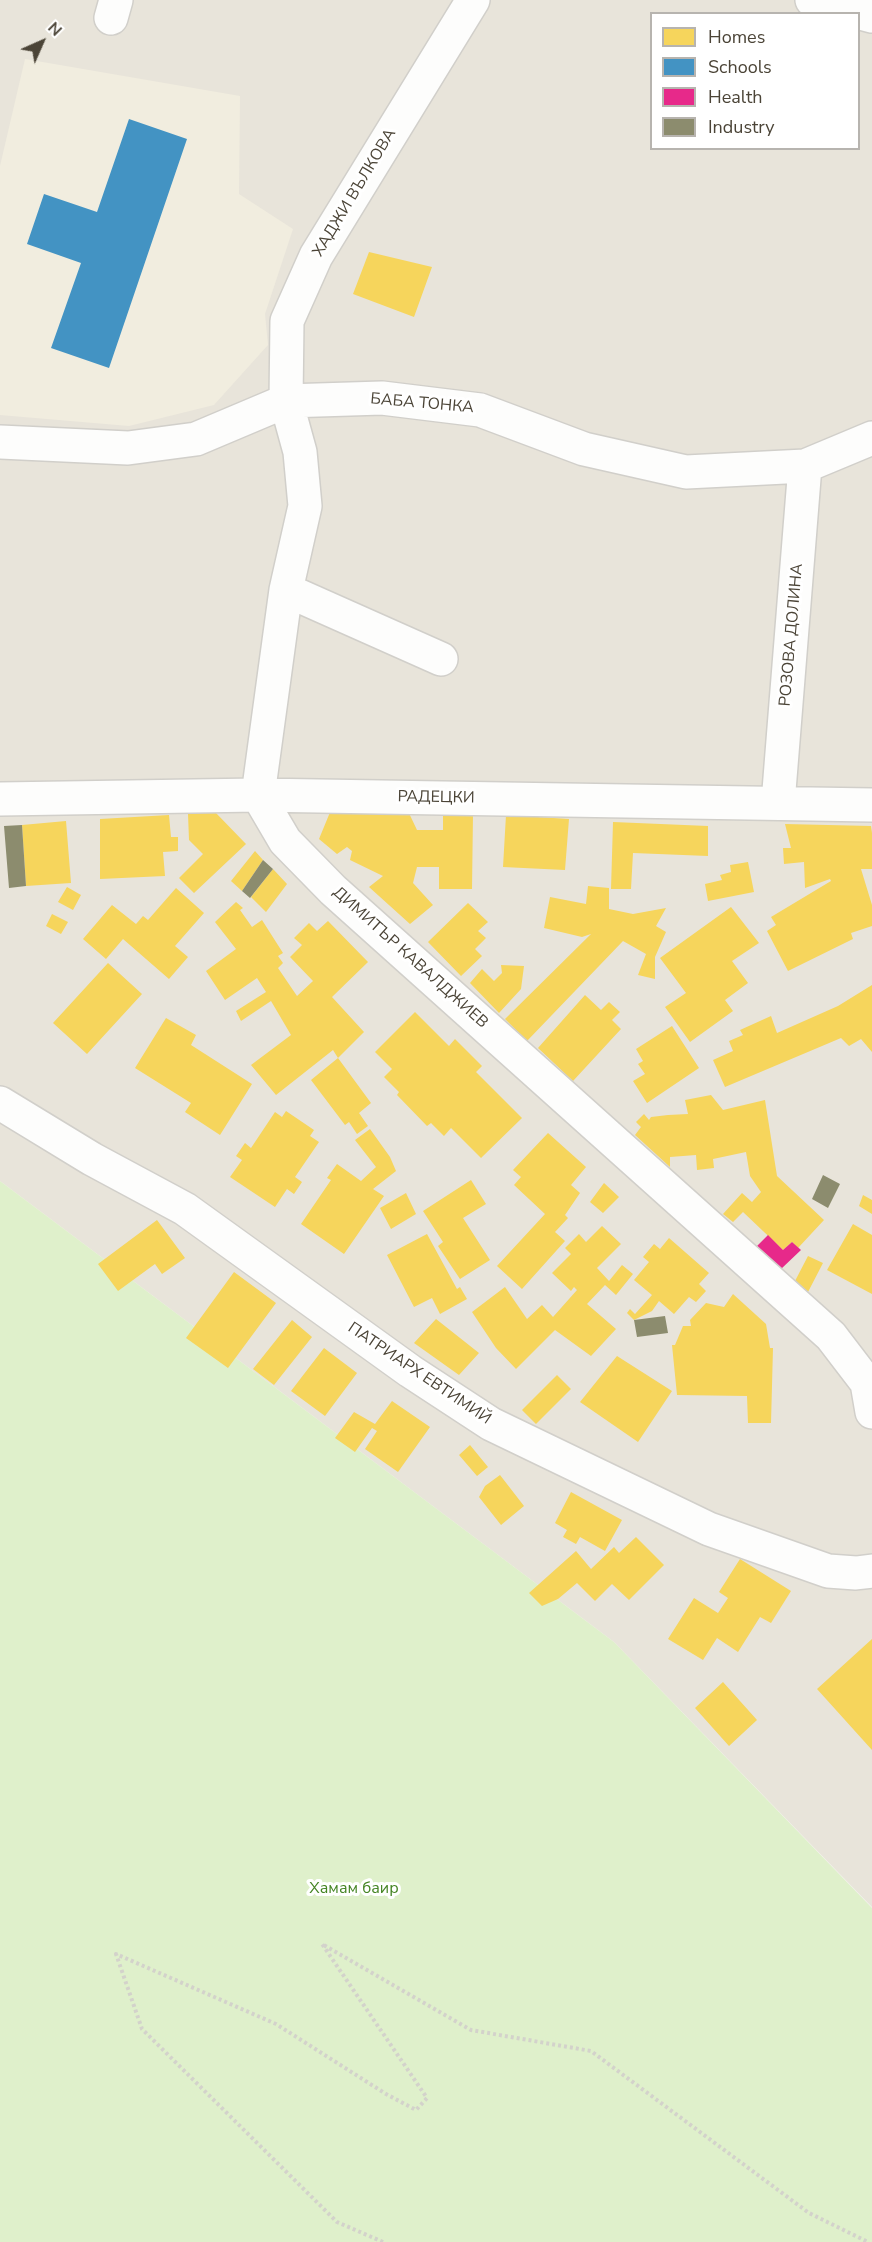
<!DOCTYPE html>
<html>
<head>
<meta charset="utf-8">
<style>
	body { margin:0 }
	#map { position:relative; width:872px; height:2242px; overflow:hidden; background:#f3f2ed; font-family:"Nunito Sans",sans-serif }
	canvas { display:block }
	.legend { position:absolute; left:650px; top:12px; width:210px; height:138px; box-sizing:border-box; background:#fff; border:2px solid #b7b4af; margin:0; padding:8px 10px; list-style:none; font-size:18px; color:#4b4437 }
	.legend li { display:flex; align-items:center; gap:12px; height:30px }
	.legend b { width:30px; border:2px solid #b7b4af }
	.north { position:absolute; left:12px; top:12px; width:60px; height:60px; -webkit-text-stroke:4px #fff; paint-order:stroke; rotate:45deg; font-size:16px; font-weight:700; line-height:24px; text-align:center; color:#4b4437 }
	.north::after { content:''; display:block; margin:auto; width:21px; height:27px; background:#4b4437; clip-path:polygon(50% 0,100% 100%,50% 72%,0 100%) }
</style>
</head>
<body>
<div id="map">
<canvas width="872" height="2242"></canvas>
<ul class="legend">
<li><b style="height:16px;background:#f6d55c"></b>Homes</li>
<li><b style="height:16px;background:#4393c3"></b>Schools</li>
<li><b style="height:16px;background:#e7298a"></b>Health</li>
<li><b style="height:16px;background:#8c8c6e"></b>Industry</li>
</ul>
<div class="north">N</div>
</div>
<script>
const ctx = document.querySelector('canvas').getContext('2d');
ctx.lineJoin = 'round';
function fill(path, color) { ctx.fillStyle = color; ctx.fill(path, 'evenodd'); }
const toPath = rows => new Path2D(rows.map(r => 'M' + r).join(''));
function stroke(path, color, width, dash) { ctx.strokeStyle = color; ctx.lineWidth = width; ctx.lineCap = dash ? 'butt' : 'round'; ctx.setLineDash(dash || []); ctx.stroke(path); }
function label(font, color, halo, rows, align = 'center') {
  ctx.font = font + ' "Nunito Sans",sans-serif'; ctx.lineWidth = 6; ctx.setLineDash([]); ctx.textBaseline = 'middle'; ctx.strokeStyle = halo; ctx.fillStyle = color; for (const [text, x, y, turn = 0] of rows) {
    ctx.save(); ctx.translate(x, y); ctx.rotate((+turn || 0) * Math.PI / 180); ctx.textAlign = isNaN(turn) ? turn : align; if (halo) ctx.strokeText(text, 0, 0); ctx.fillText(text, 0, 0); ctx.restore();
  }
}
fill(toPath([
	[0,0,872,0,872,1907,614,1642,0,1181],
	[652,14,858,14,858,148,652,148]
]), '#e8e4da');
fill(toPath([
	[25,59,240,96,239,194,293,229,265,314,268,345,214,405,129,426,0,415,0,166]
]), '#f1eddf');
fill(toPath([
	[0,1181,614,1642,872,1908,872,2242,0,2242]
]), '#dff0cb');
fill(toPath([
	[369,252,432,267,414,317,353,294],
	[333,805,407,809,417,830,443,830,443,813,473,814,472,889,439,889,439,867,417,867,413,883,433,905,410,924,369,887,383,876,350,860,352,851,347,847,337,854,319,839],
	[215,812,246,844,194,893,179,878,203,854,189,840,188,814],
	[169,815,171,837,178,837,178,851,163,852,165,876,100,879,100,819],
	[506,815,569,819,565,870,503,867],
	[66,821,71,883,26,886,22,825],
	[613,822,708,826,708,856,633,853,631,889,611,889],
	[785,824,871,826,872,833,872,869,861,869,872,905,872,926,851,933,853,939,788,971,767,931,776,925,771,917,831,881,830,879,805,888,804,862,784,864,783,848,791,848],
	[255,851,263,860,242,891,231,881],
	[748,862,754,892,708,901,705,884,722,880,720,875,731,872,730,865],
	[273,869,287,884,266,912,251,897],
	[588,886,609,888,609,909,633,914,666,908,656,926,666,932,655,957,655,979,638,975,646,954,623,941,527,1041,505,1019,591,934,582,937,544,928,550,897,586,904],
	[67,887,81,895,73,910,58,902],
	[176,888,204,913,175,946,188,957,169,979,123,939,106,959,83,939,112,905,136,924,143,916,148,920],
	[236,902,243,908,240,910,252,927,262,920,283,953,278,956,283,963,278,968,297,996,313,981,290,957,302,945,294,938,309,923,317,931,328,921,368,962,332,997,364,1032,338,1058,371,1103,359,1113,368,1126,357,1134,349,1122,345,1125,311,1080,338,1058,333,1050,276,1095,251,1065,291,1035,271,1001,241,1021,236,1011,266,992,257,978,225,1000,206,971,236,949,215,922],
	[468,903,488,922,478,931,486,938,475,949,482,956,461,976,428,942],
	[731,907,759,943,732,961,748,983,725,1000,733,1011,690,1042,665,1007,686,993,660,958],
	[52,914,68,922,61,934,46,926],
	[108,963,142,994,87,1054,53,1023],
	[501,965,524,966,521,989,499,1013,470,983,482,969,494,981,502,973],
	[872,985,872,1052,861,1039,849,1046,841,1038,725,1087,713,1060,733,1051,729,1041,743,1035,740,1030,771,1016,777,1033,838,1006],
	[585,995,601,1010,609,1002,620,1012,612,1020,621,1029,573,1081,538,1048],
	[415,1012,449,1046,455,1039,482,1066,476,1072,522,1118,481,1158,451,1128,444,1136,431,1123,427,1126,397,1095,399,1092,384,1077,392,1069,375,1052],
	[166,1018,196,1035,191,1045,252,1084,220,1135,185,1112,191,1103,135,1068],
	[672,1026,699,1068,647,1103,633,1081,645,1074,638,1064,643,1061,636,1049],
	[711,1095,723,1110,765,1100,777,1176,824,1220,798,1248,792,1242,783,1250,743,1212,733,1222,723,1214,742,1193,752,1202,761,1192,750,1176,746,1152,713,1159,714,1168,697,1170,696,1155,670,1157,670,1167,635,1135,641,1127,636,1122,644,1114,649,1120,651,1117,668,1115,688,1114,685,1100],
	[286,1111,314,1130,310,1136,319,1142,295,1177,302,1182,294,1194,287,1189,275,1207,230,1177,242,1160,236,1156,245,1143,251,1148,275,1112,282,1117],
	[370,1129,390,1157,396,1171,373,1189,384,1196,344,1254,301,1224,331,1180,327,1178,337,1164,361,1181,376,1167,355,1140],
	[548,1133,586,1167,571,1185,580,1193,565,1215,568,1218,555,1232,565,1241,522,1289,497,1266,545,1214,514,1185,521,1177,513,1170],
	[471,1180,486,1204,463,1218,490,1260,460,1279,438,1246,443,1242,423,1211],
	[604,1183,619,1197,603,1213,590,1202],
	[406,1193,416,1214,391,1229,380,1208],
	[863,1195,872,1200,872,1214,859,1206],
	[157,1220,185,1258,162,1274,155,1264,118,1291,98,1264],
	[853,1224,872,1235,872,1294,827,1270],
	[602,1226,621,1244,597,1268,609,1281,622,1265,633,1274,616,1295,605,1285,587,1304,616,1329,591,1356,555,1330,516,1369,496,1348,472,1312,505,1287,527,1319,542,1305,553,1317,577,1290,574,1287,571,1291,552,1273,571,1254,565,1248,579,1234,586,1242],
	[427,1234,457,1289,460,1287,467,1299,440,1314,432,1298,414,1307,387,1255],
	[669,1238,709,1273,699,1284,706,1291,696,1302,689,1297,674,1314,659,1301,652,1311,634,1320,627,1313,630,1309,635,1314,652,1295,634,1280,649,1262,643,1257,654,1244,660,1249],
	[808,1256,823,1263,808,1292,795,1281],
	[234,1272,276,1303,228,1368,186,1338],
	[733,1294,766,1324,770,1348,773,1348,771,1423,748,1423,747,1396,677,1395,672,1345,675,1345,683,1326,691,1326,690,1320,706,1303,724,1307],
	[436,1319,479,1353,459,1375,414,1343],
	[292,1320,312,1337,274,1385,253,1369],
	[324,1348,357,1373,325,1416,291,1391],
	[617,1356,672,1391,638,1442,580,1402],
	[557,1375,571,1389,536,1424,522,1410],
	[392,1401,430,1427,398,1472,365,1449,377,1431,372,1428,355,1452,335,1438,354,1412,375,1424],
	[470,1445,488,1467,477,1476,459,1455],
	[500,1475,524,1506,501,1525,479,1497,485,1486],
	[571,1492,622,1520,605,1551,580,1537,576,1544,563,1537,567,1530,555,1523],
	[636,1537,664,1565,629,1600,612,1584,595,1601,577,1583,558,1599,542,1606,529,1593,576,1551,591,1569,614,1547,619,1553],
	[740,1559,791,1591,771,1623,760,1617,738,1652,717,1638,703,1660,668,1639,694,1598,718,1613,728,1598,719,1592],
	[872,1639,872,1750,817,1689],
	[723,1682,757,1720,729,1746,695,1708]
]), '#f6d55c');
fill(toPath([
	[129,119,187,139,109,368,51,348,81,263,27,244,44,194,97,212]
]), '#4393c3');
fill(toPath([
	[768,1235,783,1250,792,1242,801,1250,781,1269,757,1246]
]), '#e7298a');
fill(toPath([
	[22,825,26,886,9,888,4,826],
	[263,860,273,869,250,898,242,891],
	[823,1175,840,1184,828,1208,812,1199],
	[665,1316,668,1333,637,1337,634,1320]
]), '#8c8c6e');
const minor = toPath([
	[473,0,316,256,287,321,286,401,300,452,305,506,286,590,258,795,285,841,333,890,831,1336,867,1383,872,1412],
	[812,0,872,16],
	[111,18,116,0],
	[0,442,128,448,196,439,286,401,382,398,480,410,584,449,686,472,805,466,872,438],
	[286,590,441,659],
	[0,799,258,795,872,805],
	[778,803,805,466],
	[0,1103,92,1159,185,1209,410,1371,491,1424,709,1529,828,1571,856,1573,872,1571]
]);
stroke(minor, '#d1cfca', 36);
stroke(toPath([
	[383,2242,337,2222,142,2029,116,1954,276,2024,386,2094,416,2110,427,2098,322,1944,471,2030,591,2051,809,2213,868,2242]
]), '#d3d2cb', 4, [3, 3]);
stroke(minor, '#fdfdfc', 33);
label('16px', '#4b4437', '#fff', [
	["ХАДЖИ ВЪЛКОВА",355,193,-59],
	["БАБА ТОНКА",422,404,5],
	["РОЗОВА ДОЛИНА",792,635,-85],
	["РАДЕЦКИ",436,798,1],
	["ДИМИТЪР КАВАЛДЖИЕВ",410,958,42],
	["ПАТРИАРХ ЕВТИМИЙ",419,1374,34]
]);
label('16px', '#448423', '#fff', [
	["Хамам баир",354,1889]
]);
</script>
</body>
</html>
